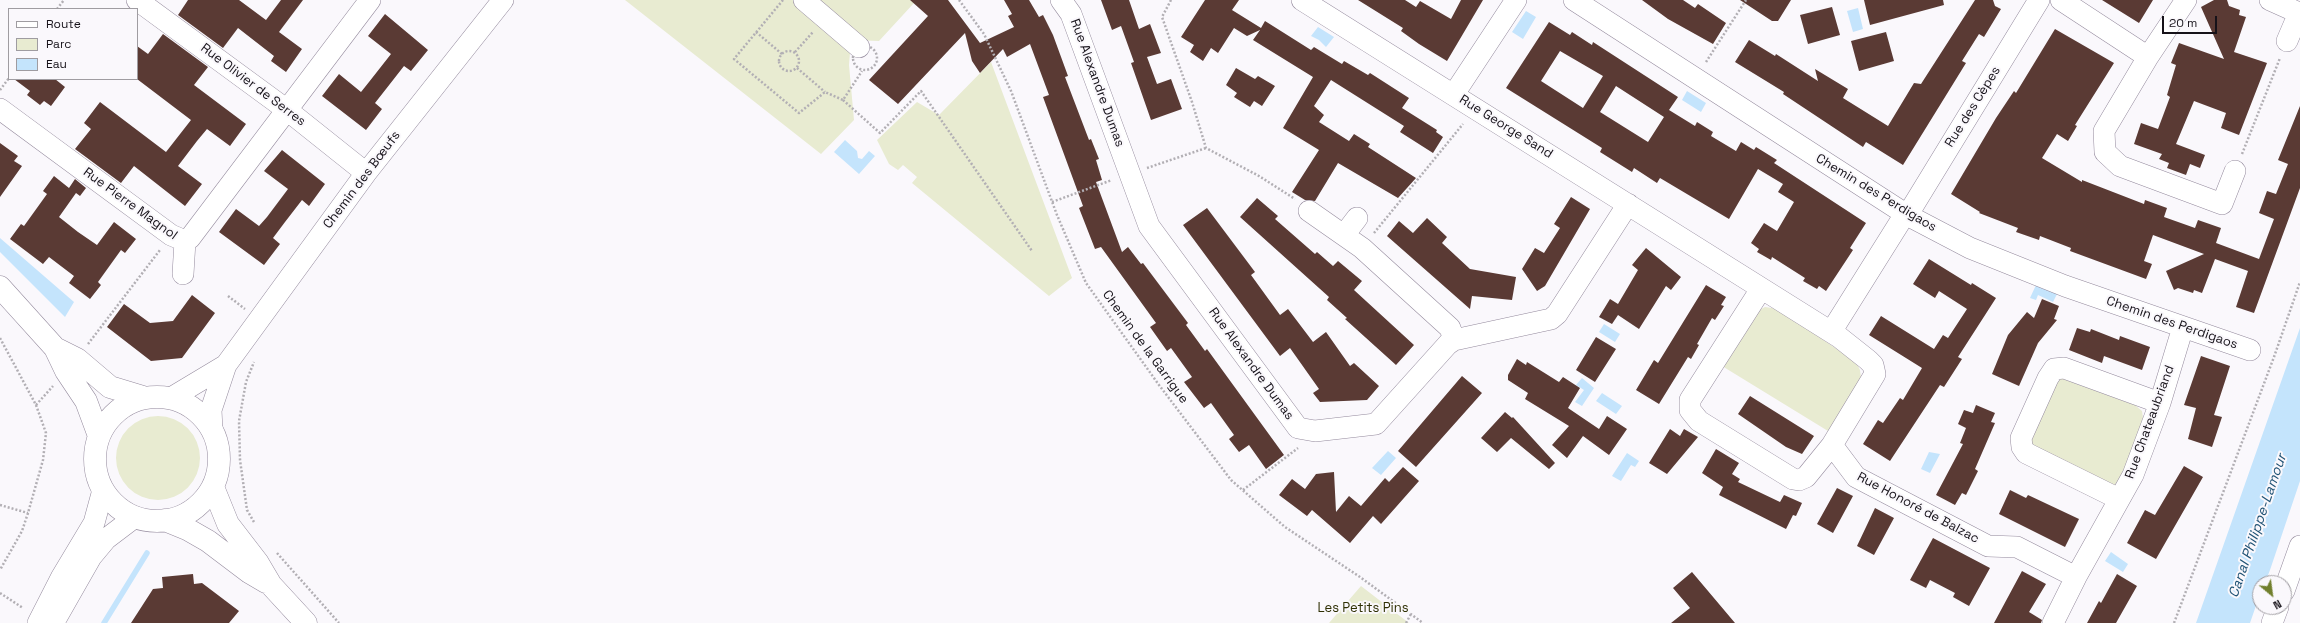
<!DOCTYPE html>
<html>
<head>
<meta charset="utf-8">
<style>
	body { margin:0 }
	#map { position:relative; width:2300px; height:623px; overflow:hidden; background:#faf8fc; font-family:"Space Grotesk",sans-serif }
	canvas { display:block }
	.legend { position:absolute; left:8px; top:8px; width:130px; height:72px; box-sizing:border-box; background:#faf8fc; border:1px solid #9f9ca1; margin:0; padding:5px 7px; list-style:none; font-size:12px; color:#161219 }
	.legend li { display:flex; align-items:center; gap:8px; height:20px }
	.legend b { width:20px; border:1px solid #9f9ca1 }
	.north { position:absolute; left:2252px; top:575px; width:40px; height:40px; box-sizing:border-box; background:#faf8fc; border:1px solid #9f9ca1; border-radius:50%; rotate:151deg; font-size:11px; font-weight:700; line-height:16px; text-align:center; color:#161219 }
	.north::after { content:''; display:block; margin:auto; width:14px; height:18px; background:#717f2d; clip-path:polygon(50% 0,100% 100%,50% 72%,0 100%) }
	.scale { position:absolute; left:2162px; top:16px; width:55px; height:18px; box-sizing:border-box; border:2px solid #161219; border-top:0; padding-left:5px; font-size:12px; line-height:14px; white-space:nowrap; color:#161219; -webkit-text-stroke:3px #faf8fc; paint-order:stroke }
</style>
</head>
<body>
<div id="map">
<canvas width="2300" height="623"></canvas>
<ul class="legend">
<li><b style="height:5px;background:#fff"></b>Route</li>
<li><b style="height:11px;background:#e8ebd1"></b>Parc</li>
<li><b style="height:11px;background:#c4e4fc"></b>Eau</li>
</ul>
<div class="north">N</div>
<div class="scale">20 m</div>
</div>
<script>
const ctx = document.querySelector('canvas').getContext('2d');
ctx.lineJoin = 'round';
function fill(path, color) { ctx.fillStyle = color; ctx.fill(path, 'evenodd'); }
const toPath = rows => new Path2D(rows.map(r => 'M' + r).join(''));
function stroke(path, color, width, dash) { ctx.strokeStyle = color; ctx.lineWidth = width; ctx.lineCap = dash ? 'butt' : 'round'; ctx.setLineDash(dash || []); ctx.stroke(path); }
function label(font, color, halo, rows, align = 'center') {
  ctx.font = font + ' "Space Grotesk",sans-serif'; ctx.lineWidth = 4; ctx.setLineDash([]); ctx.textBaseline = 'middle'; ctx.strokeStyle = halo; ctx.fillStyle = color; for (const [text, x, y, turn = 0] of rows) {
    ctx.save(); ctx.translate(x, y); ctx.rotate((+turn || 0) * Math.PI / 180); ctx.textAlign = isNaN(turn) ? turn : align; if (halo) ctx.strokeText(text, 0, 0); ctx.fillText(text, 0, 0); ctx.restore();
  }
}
fill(toPath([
	[625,0,910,0,914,3,879,41,851,40,849,65,854,120,821,154],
	[991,62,1072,278,1049,296,912,183,917,177,903,165,898,170,889,164,877,140,917,102,939,115],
	[1765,307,1778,309,1856,362,1860,370,1861,378,1828,431,1722,366,1754,313],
	[2061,378,2135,405,2142,411,2143,418,2122,479,2115,488,2028,442,2052,383],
	'116 458a42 42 0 1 1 84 0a42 42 0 1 1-84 0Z',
	[1361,586,1409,623,1329,623]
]), '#e8ebd1');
fill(toPath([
	[1858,8,1863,29,1853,32,1847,11],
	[1526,11,1536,17,1523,39,1512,32],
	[1318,27,1334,37,1326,47,1319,40,1311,36],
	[1687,91,1706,103,1701,112,1682,100],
	[845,140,857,151,858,158,862,159,869,151,875,156,859,174,834,152],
	[0,238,74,302,65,317,0,252],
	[2036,285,2057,294,2053,302,2038,295,2036,300,2030,298],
	[1604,324,1620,334,1615,342,1599,332],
	[2300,328,2300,481,2270,570,2265,583,2260,583,2260,594,2250,623,2196,623],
	[1582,378,1594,388,1582,406,1575,402,1584,390,1576,385],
	[1602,393,1622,406,1616,414,1596,401],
	[1388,451,1396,458,1381,475,1372,468],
	[1929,452,1940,454,1930,473,1921,469],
	[1627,453,1639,461,1635,467,1631,465,1621,481,1612,476],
	[2111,552,2128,564,2123,572,2105,561]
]), '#c4e4fc');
stroke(toPath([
	[104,623,147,553]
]), '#c4e4fc', 5.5);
fill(toPath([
	[188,0,239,0,266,20,281,0,303,0,279,32,302,49,286,72,271,61,274,56,238,28,223,48,178,15],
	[910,0,948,0,980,43,1014,27,1008,16,1012,14,1004,0,1029,0,1039,17,1043,15,1053,35,1068,76,1065,77,1089,140,1091,139,1099,159,1096,160,1102,180,1096,182,1122,252,1128,247,1141,264,1143,263,1188,323,1186,325,1205,351,1207,349,1284,455,1266,469,1249,445,1239,452,1229,439,1234,435,1211,403,1204,408,1184,382,1192,377,1171,348,1167,351,1150,327,1156,323,1101,247,1095,249,1079,208,1083,206,1043,97,1049,95,1030,44,1007,57,1003,49,980,73,972,61,965,33,898,104,869,80,928,16],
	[1101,0,1129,0,1139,29,1150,24,1161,53,1147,57,1157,84,1171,79,1182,109,1151,120,1131,63,1134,62,1121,26,1112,30],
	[1205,0,1239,0,1232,10,1261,28,1265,21,1311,50,1314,47,1342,64,1344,61,1368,75,1370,73,1409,98,1402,108,1437,130,1436,132,1443,137,1433,153,1400,132,1404,126,1331,80,1314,106,1324,115,1319,122,1349,141,1354,134,1370,144,1368,147,1416,178,1398,198,1338,163,1315,201,1305,200,1292,192,1319,150,1283,128,1313,77,1253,40,1260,30,1247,36,1234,28,1218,53,1211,48,1203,61,1190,52,1194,45,1181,37],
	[1358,0,1405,0,1416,7,1420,1,1451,19,1461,0,1483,0,1447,61,1419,44,1401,31,1403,28],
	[1642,0,1683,0,1695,8,1698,4,1726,23,1713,44,1668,19],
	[1740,0,1791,0,1778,21,1772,21],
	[1864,0,1943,0,1944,5,1870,25],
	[1975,0,1993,0,1995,6,2001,9,1984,37,1979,34,1962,61,1966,63,1903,165,1866,142,1863,147,1783,94,1784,92,1735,62,1749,40,1775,56,1776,54,1818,81,1815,69,1848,89,1843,98,1888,126,1914,83,1921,84],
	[2102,0,2153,0,2139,23],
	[2214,0,2227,0,2229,6,2240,10,2239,15,2246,17,2234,52,2267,63,2239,135,2221,128,2226,113,2194,101,2176,144,2205,155,2200,168,2190,164,2186,175,2167,168,2169,163,2159,159,2162,154,2134,144,2141,123,2158,129,2170,97,2167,95,2176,65,2171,63,2179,43,2224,59,2201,7],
	[1832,7,1840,35,1808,44,1800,15],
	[385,14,428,50,411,71,404,66,386,89,375,103,382,109,366,130,322,96,339,74,361,92,369,82,391,54,368,36],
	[1549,22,1570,35,1572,32,1592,45,1593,42,1678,97,1669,110,1695,126,1697,122,1713,132,1711,136,1736,151,1741,142,1754,150,1756,147,1777,160,1774,163,1866,223,1850,248,1853,250,1826,291,1819,286,1817,289,1803,281,1805,278,1772,257,1771,260,1757,252,1759,249,1751,243,1764,223,1777,231,1794,202,1778,192,1783,184,1758,169,1729,219,1660,178,1657,183,1634,168,1632,172,1600,152,1602,148,1506,88],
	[1560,51,1603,76,1583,108,1541,81],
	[1616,86,1664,117,1648,142,1600,112],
	[2055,29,2114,63,2075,125,2077,126,2068,141,2057,134,2042,158,2082,182,2082,180,2144,204,2145,200,2167,208,2164,217,2195,228,2198,220,2221,228,2216,243,2259,259,2274,219,2259,213,2267,191,2276,194,2288,164,2278,160,2300,106,2300,188,2254,313,2236,307,2248,271,2215,259,2202,293,2194,290,2193,293,2178,288,2174,290,2166,271,2204,254,2153,235,2144,261,2152,264,2146,279,2070,251,2071,248,2040,236,2039,240,2016,232,2018,228,1979,213,1980,212,1951,194,1996,118,2014,91,2016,93],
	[1886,32,1894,61,1859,71,1851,41],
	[163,34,208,67,194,85,246,124,230,146,207,129,197,141,178,166,202,184,185,206,134,166,121,183,75,149,91,129,84,123,100,102,166,152,191,120,137,79,137,46,148,54],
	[1236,68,1255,79,1258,76,1275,86,1262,106,1254,101,1250,107,1234,97,1237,93,1226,85],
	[14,79,55,79,65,87,51,106,44,101,40,105,27,95,30,91],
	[0,143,18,156,14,161,22,166,0,197],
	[282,150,325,184,309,206,302,200,285,222,273,238,280,244,264,265,219,232,236,209,259,226,267,217,288,189,264,171],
	[54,176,69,188,75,179,86,188,80,196,76,193,59,217,78,232,97,245,114,222,136,239,125,253,121,250,98,282,101,285,90,299,69,283,74,276,49,257,43,264,10,239,21,224,24,226,47,194,43,191],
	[1571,197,1590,209,1545,286,1537,291,1522,269,1535,248,1544,253,1560,228,1554,224],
	[1257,198,1278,216,1275,219,1315,254,1317,252,1333,266,1338,261,1362,281,1354,290,1414,345,1396,365,1345,319,1347,318,1327,300,1329,297,1240,217],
	[1207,208,1255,272,1251,275,1280,315,1288,309,1313,342,1326,332,1350,366,1354,363,1379,386,1367,400,1320,402,1313,393,1319,389,1290,348,1280,356,1183,225],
	[1427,218,1447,237,1442,243,1470,269,1516,277,1512,300,1472,296,1470,309,1387,236,1399,221,1413,233],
	[1646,248,1681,277,1671,290,1666,286,1639,329,1618,315,1612,324,1599,317,1610,299,1618,304,1638,270,1632,265],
	[1929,259,1971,285,1972,283,1996,298,1958,357,1962,359,1944,387,1940,385,1890,461,1863,444,1878,420,1883,423,1900,398,1903,400,1922,368,1869,335,1881,316,1934,349,1943,335,1948,338,1967,309,1939,291,1935,298,1913,284],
	[1706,285,1726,297,1721,305,1724,306,1715,320,1712,318,1697,344,1699,345,1691,359,1688,357,1659,404,1636,390,1654,360,1658,363],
	[192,295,215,313,182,358,151,361,107,327,124,304,150,323,173,321],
	[2042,299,2059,306,2054,319,2057,320,2038,343,2019,386,1992,374,2008,335,2027,312,2034,318],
	[2077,328,2090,332,2091,329,2119,340,2120,336,2150,347,2142,370,2104,356,2102,363,2069,350],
	[1596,337,1616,349,1595,382,1576,370],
	[2201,356,2230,366,2214,415,2222,417,2212,447,2188,439,2196,408,2184,405],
	[1517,359,1526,365,1527,362,1559,382,1563,377,1580,388,1568,408,1599,429,1607,416,1627,429,1609,455,1583,436,1567,458,1552,445,1569,426,1525,399,1528,393,1508,380,1508,375],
	[1462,376,1482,393,1416,467,1398,451],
	[1750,396,1814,436,1802,454,1786,447,1738,414],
	[1976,405,1995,413,1991,422,1995,423,1975,469,1978,471,1966,495,1962,493,1955,505,1936,495,1963,444,1960,443,1966,428,1958,424,1964,410,1973,413],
	[1505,412,1512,418,1513,417,1555,463,1549,469,1511,438,1497,452,1481,438],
	[1670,429,1680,436,1684,429,1698,437,1667,474,1649,463],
	[1716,449,1739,463,1732,474,1740,479,1738,482,1780,502,1784,495,1802,503,1796,516,1793,515,1786,529,1719,495,1723,487,1702,473],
	[2184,466,2203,477,2156,559,2127,543,2145,510,2155,515],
	[1403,467,1419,481,1381,524,1373,516,1350,543,1312,510,1307,516,1279,495,1292,479,1305,489,1316,474,1334,472,1336,512,1349,496,1361,506,1385,478,1389,482],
	[1837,488,1853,496,1833,533,1817,524],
	[2010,490,2026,498,2028,495,2079,519,2065,547,1999,514],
	[1875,508,1894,518,1874,555,1857,546],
	[1933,538,1990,568,1969,606,1953,597,1955,593,1930,580,1926,588,1910,580],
	[2022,571,2046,584,2029,612,2042,620,2041,623,1994,623],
	[1692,572,1735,623,1671,623,1690,608,1673,588],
	[193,574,194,584,202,583,239,611,229,623,131,623,153,589,163,588,162,577],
	[2117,574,2137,586,2116,623,2087,623,2099,601,2101,603]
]), '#5a3a34');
const minor = toPath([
	[137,0,287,110,366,173],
	[804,0,859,47],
	[1061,0,1071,14,1149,226,1298,428,1315,431,1376,424,1448,344,1454,340,1551,319,1557,314,1628,204],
	[1302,0,1839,337,1868,360,1873,365,1875,374,1832,445,1806,477,1799,480,1793,479,1699,421,1690,410,1690,400,1761,289],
	[1574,0,1907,215,1970,248,2065,286,2250,350],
	[2061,0,2148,57,2104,131,2105,152,2120,166,2222,204,2235,171],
	[2270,0,2299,13,2287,41],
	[2148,57,2186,0],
	[1454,94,1516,0],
	[0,109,171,235,185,241,190,238,370,0],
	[1309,211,1362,248,1450,328,1454,340],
	[1344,235,1357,218],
	[183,274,185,241],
	[1831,332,1900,222,1913,206,2039,0],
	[171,398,226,365],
	[212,430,211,410,226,365,366,173,503,0],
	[1832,445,1856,477,1988,546,2017,547,2076,577],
	[2119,499,2026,453,2022,447,2021,438,2048,378,2054,369,2064,368,2160,403],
	[2284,591,2300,546],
	[54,622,91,557,106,539,135,517],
	[38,623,61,578,94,523,103,490],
	[2053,623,2076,577,2133,475,2160,403,2183,327],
	[2272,623,2278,607]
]);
const major = toPath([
	[0,287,55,348,77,359,110,387,143,397],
	[55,348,66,371,86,401,99,436],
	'95 459a62 62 0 1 1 124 0a62 62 0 1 1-124 0Z',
	[213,487,228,524,258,563,271,585,306,623],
	[165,520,187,529,208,541,249,572,266,582]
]);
stroke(minor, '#948a9d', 22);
stroke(major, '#948a9d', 23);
stroke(toPath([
	[783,0,734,59,799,113,825,92,843,100,862,71],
	[959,0,984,34,1011,91,1057,215,1086,283,1159,385,1231,480,1285,527,1360,577,1423,623],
	[1171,0,1162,17,1192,102,1206,148,1259,176,1295,199],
	[57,9,64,0],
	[756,32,782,54],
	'853 58a12 12 0 1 1 24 0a12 12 0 1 1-24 0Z',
	'779 61a10 10 0 1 1 20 0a10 10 0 1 1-20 0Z',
	[795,52,813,32],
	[1706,62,1746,0],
	[797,68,825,92],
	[0,90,9,78],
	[843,100,880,133,921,91,1032,251],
	[2242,154,2280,58],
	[1147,168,1206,148],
	[1052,202,1112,180],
	[1374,233,1463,124],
	[228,296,245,309],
	[0,338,36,405,46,433,43,460,28,513,22,531,0,570],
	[88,344,160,250],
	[36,405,53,386],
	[1243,490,1298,448],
	[0,505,28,513],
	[254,522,247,510,240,460,239,421,246,382,254,362],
	[277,553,339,623],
	[0,593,23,608],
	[1406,623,1411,614],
	[2174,623,2274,357,2300,282]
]), '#b2afb4', 2.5, [2, 2]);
stroke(minor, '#fff', 21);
stroke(major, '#fff', 22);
label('13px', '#161219', '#faf8fc', [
	["Rue Alexandre Dumas",1097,83,70],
	["Rue Olivier de Serres",253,85,37],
	["Rue des Cèpes",1973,107,-58],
	["Rue George Sand",1506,127,32],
	["Chemin des Bœufs",362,180,-53],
	["Chemin des Perdigaos",1876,193,31],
	["Rue Pierre Magnol",130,204,36],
	["Chemin des Perdigaos",2172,323,19],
	["Chemin de la Garrigue",1145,347,54],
	["Rue Alexandre Dumas",1251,364,54],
	["Rue Chateaubriand",2150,422,-70],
	["Rue Honoré de Balzac",1918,508,28]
]);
label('13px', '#2e2f03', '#faf8fc', [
	["Les Petits Pins",1363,608]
]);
label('italic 14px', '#205375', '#faf8fc', [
	["Canal Philippe-Lamour",2258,526,-71]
]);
</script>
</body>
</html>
